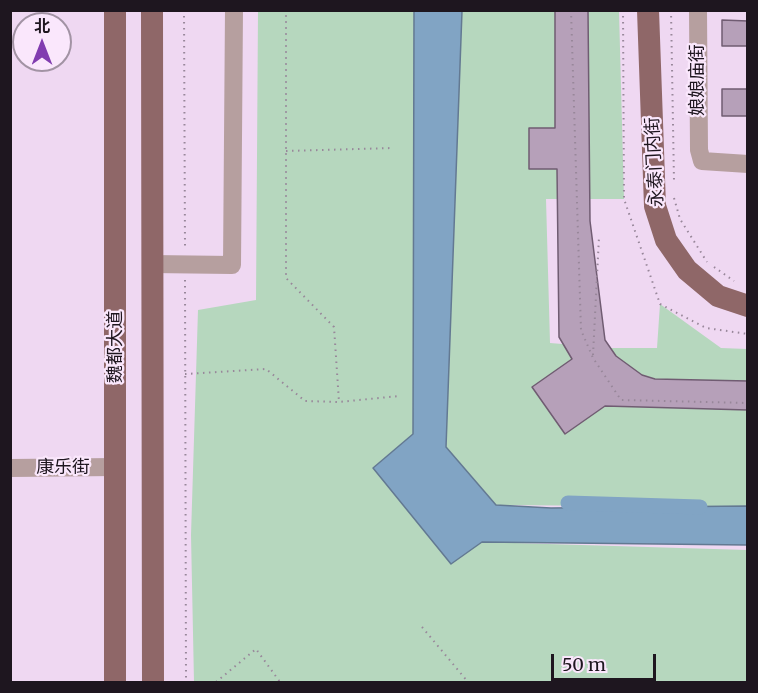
<!DOCTYPE html>
<html>
<head>
<meta charset="utf-8">
<style>
	body { margin:0 }
	#map { position:relative; width:758px; height:693px; overflow:hidden; background:#efd8f2; font-family:Merriweather,"Noto Sans SC",serif }
	canvas { display:block }
	.frame { position:absolute; inset:0; border:12px solid #1e161f; pointer-events:none }
	.north { position:absolute; left:12px; top:12px; width:60px; height:60px; box-sizing:border-box; background:#fae7fc; border:2px solid #a293a4; border-radius:50%; rotate:0deg; font-size:16px; font-weight:700; line-height:24px; text-align:center; color:#1e161f }
	.north::after { content:''; display:block; margin:auto; width:21px; height:27px; background:#813cb0; clip-path:polygon(50% 0,100% 100%,50% 72%,0 100%) }
	.scale { position:absolute; left:551px; top:654px; width:105px; height:27px; box-sizing:border-box; border:3px solid #1e161f; border-top:0; padding-left:8px; font-size:18px; line-height:21px; white-space:nowrap; color:#1e161f; -webkit-text-stroke:4px #fae7fc; paint-order:stroke }
</style>
</head>
<body>
<div id="map">
<canvas width="758" height="693"></canvas>
<div class="frame"></div>
<div class="north">北</div>
<div class="scale">50 m</div>
</div>
<script>
const ctx = document.querySelector('canvas').getContext('2d');
ctx.lineJoin = 'round';
function fill(path, color) { ctx.fillStyle = color; ctx.fill(path, 'evenodd'); }
const toPath = rows => new Path2D(rows.map(r => 'M' + r).join(''));
function stroke(path, color, width, dash) { ctx.strokeStyle = color; ctx.lineWidth = width; ctx.lineCap = dash ? 'butt' : 'round'; ctx.setLineDash(dash || []); ctx.stroke(path); }
function label(font, color, halo, rows, align = 'center') {
  ctx.font = font + ' Merriweather,"Noto Sans SC",serif'; ctx.lineWidth = 4.5; ctx.setLineDash([]); ctx.textBaseline = 'middle'; ctx.strokeStyle = halo; ctx.fillStyle = color; for (const [text, x, y, turn = 0] of rows) {
    ctx.save(); ctx.translate(x, y); ctx.rotate((+turn || 0) * Math.PI / 180); ctx.textAlign = isNaN(turn) ? turn : align; if (halo) ctx.strokeText(text, 0, 0); ctx.fillText(text, 0, 0); ctx.restore();
  }
}
fill(toPath([
	[258,11,414,11,413,434,373,468,482,542,747,550,747,682,194,682,191,535,198,310,256,300],
	[462,11,619,11,624,199,546,199,550,343,611,348,657,348,660,304,721,348,747,349,747,507,496,505,446,447]
]), '#b6d7be');
const water = toPath([
	[414,11,462,11,446,447,496,505,551,508,747,506,747,545,482,542,451,564,373,468,413,434,414,11]
]);
fill(water, '#81a4c4');
stroke(water, '#637992', 1.5);
stroke(toPath([
	[568,503,700,507]
]), '#81a4c4', 15);
const building = toPath([
	[555,10,588,10,590,221,605,340,616,356,642,375,655,379,748,381,748,410,605,406,565,434,532,387,572,359,559,337,557,169,529,169,529,128,555,128,555,10],
	[722,20,748,21,748,46,722,46,722,20],
	[722,89,748,89,748,116,722,116,722,89]
]);
fill(building, '#b6a0b9');
stroke(building, '#705c72', 1.5);
stroke(toPath([
	[184,10,185,248],
	[289,10,286,15,286,278,334,327,339,402],
	[571,10,581,330,593,358,621,400,748,403],
	[623,10,624,199,660,304,706,328,748,334],
	[671,10,674,181],
	[286,151,393,148],
	[674,198,680,219,707,262],
	[714,267,734,281],
	[185,280,186,682],
	[593,355,599,237],
	[185,374,266,369,305,401,339,402,399,396],
	[422,627,468,682],
	[216,682,256,649,280,682]
]), '#98879a', 2, [1.5, 4.5]);
stroke(toPath([
	[698,10,699,150,702,161,748,164],
	[152,264,232,265,234,10],
	[10,468,116,467]
]), '#b69f9f', 18);
stroke(toPath([
	[152,10,153,682],
	[648,10,655,206,666,240,687,270,718,296,748,306],
	[115,682,115,10]
]), '#8f6768', 22);
label('18px', '#1e161f', '#fae7fc', [
	["娘娘庙街",698,80,-90],
	["永泰门内街",655,162,-93],
	["魏都大道",116,347,-90],
	["康乐街",63,468]
]);
</script>
</body>
</html>
